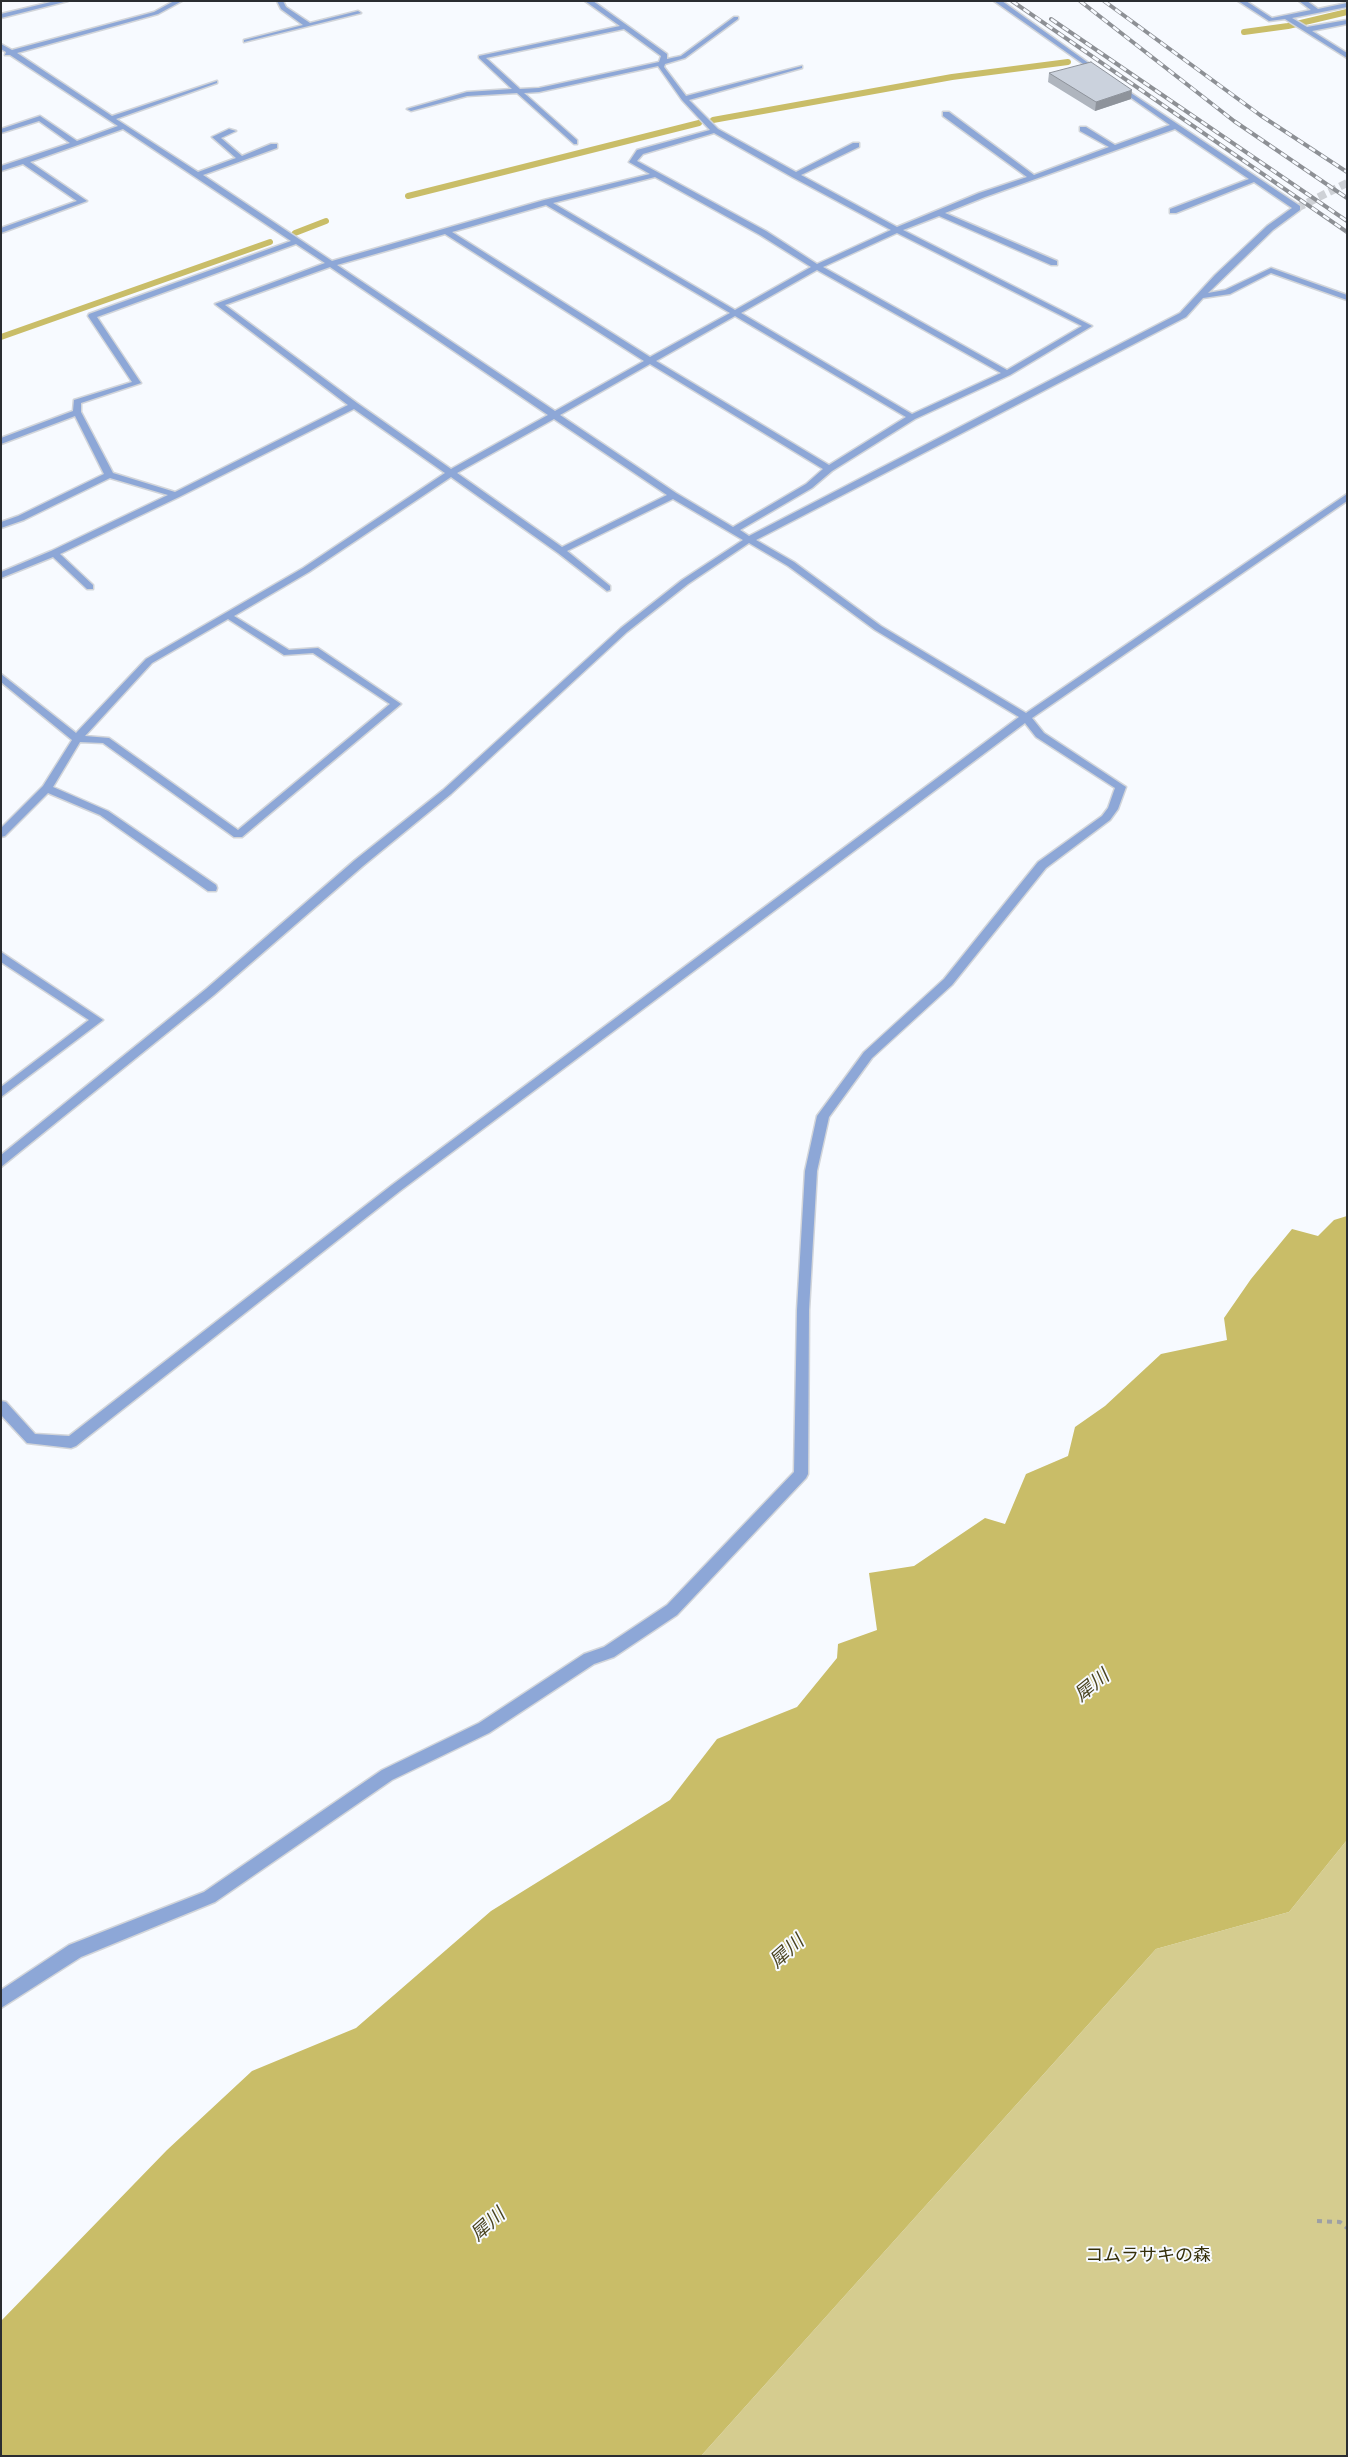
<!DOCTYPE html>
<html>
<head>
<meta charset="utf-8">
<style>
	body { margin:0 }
	#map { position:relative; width:1348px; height:2457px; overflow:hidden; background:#f7faff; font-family:"PT Sans Narrow",sans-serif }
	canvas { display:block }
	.frame { position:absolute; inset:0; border:2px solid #2a2d31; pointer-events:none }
</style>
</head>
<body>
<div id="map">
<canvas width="1348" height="2457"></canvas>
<div class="frame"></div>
</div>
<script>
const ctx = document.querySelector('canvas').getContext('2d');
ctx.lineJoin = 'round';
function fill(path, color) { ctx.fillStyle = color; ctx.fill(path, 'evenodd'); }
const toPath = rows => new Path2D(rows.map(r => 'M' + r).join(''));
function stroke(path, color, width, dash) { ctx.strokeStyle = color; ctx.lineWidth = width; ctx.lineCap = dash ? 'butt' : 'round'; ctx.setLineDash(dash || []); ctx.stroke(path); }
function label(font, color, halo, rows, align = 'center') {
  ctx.font = font + ' "PT Sans Narrow","Noto Sans JP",sans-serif'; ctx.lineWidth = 4; ctx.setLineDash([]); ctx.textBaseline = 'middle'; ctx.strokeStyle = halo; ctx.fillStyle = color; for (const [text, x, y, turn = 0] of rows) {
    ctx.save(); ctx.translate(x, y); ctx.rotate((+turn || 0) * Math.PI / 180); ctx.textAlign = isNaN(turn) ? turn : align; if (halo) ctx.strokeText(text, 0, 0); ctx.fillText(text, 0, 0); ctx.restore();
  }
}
fill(toPath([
	[1347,1840,1347,2456,701,2456,1156,1949,1289,1912]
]), '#d5cc8f');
fill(toPath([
	[1347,1216,1347,1840,1289,1912,1156,1949,701,2456,1,2456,1,2321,167,2150,252,2071,356,2028,491,1911,670,1800,717,1739,797,1707,837,1658,838,1644,877,1630,869,1573,914,1566,985,1518,1005,1524,1026,1474,1068,1456,1075,1427,1105,1406,1161,1354,1227,1340,1224,1318,1251,1279,1292,1229,1318,1236,1334,1220]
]), '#c9bd68');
stroke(toPath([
	[1244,32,1288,26,1347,12],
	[713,120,952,77,1068,62],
	[408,196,699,123],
	[295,233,326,221],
	[1,337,270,242]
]), '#c9bd68', 6);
stroke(toPath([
	[1297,208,1347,183]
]), '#ced1d6', 8, [8, 4]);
const minor = toPath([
	[55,1,68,1,1,18,1,14,55,1],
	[174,1,182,1,158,14,17,53,112,116,217,81,217,83,116,119,198,172,236,158,212,137,229,129,236,131,221,138,242,156,271,144,277,144,277,148,203,175,332,261,544,200,650,174,629,162,637,150,710,130,682,100,658,66,539,92,524,93,577,140,577,144,574,144,517,93,467,96,411,111,407,109,467,92,512,89,479,58,479,56,620,26,585,1,593,1,628,26,667,54,667,59,681,56,734,17,738,17,738,19,685,58,665,64,664,67,686,96,802,66,802,68,689,100,718,129,796,172,853,143,859,143,859,147,801,175,897,227,979,193,1027,177,943,116,943,112,949,112,1034,175,1109,147,1080,131,1080,127,1086,127,1115,145,1170,125,1117,88,1115,87,1119,85,1300,206,1300,210,1273,230,1208,293,1225,290,1271,268,1347,295,1347,300,1271,273,1230,294,1203,298,1186,317,756,540,794,562,881,626,1026,713,1347,494,1347,501,1032,718,1044,733,1126,787,1118,809,1110,820,1046,868,952,985,872,1058,829,1117,817,1171,809,1310,808,1474,806,1478,677,1615,614,1657,594,1664,489,1733,392,1780,215,1902,81,1957,1,2008,1,1990,69,1945,204,1892,382,1770,479,1723,584,1654,604,1647,667,1605,794,1472,797,1310,805,1171,817,1116,864,1052,944,979,1038,862,1102,816,1108,808,1115,788,1036,737,1025,723,400,1191,76,1446,71,1448,27,1443,1,1415,1,1401,6,1402,35,1434,69,1436,392,1185,1019,717,875,630,788,566,749,543,688,584,627,632,451,794,363,866,214,995,1,1167,1,1155,206,989,355,860,443,790,621,628,682,580,743,540,673,499,567,551,610,586,610,590,607,591,558,553,451,477,309,572,234,616,289,650,318,648,401,704,242,837,234,837,103,743,80,742,53,787,108,811,216,885,217,888,216,891,208,891,100,815,48,793,5,836,1,837,1,828,43,786,72,740,1,682,1,674,76,733,146,659,303,568,445,473,354,409,179,497,60,554,93,585,93,589,87,589,53,557,1,578,1,572,51,551,168,495,110,478,24,520,1,528,1,522,18,516,104,474,75,416,1,444,1,438,73,411,74,400,132,382,88,316,89,314,291,241,123,129,30,162,87,201,1,233,1,228,77,201,23,164,1,171,1,166,70,143,39,121,1,133,1,129,40,116,77,141,118,126,10,55,5,55,6,52,1,49,1,44,12,50,154,12,174,1],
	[624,29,661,56,659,62,539,88,520,89,486,58,624,29],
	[1175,129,1249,179,1170,209,1170,213,1176,213,1254,182,1292,208,1267,226,1215,275,1180,313,749,536,740,530,812,488,832,471,915,419,1010,375,1092,326,903,230,939,216,1051,265,1057,265,1057,261,945,213,985,197,1175,129],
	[714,133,792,177,891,230,817,264,766,231,637,161,643,154,714,133],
	[655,177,760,235,811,267,735,310,553,203,655,177],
	[546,205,730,313,650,357,452,232,546,205],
	[897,233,1082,326,1007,370,823,267,897,233],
	[445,234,644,361,555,411,337,265,445,234],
	[296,244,325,263,215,304,348,405,175,492,113,473,81,412,81,403,141,383,97,317,296,244],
	[330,267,548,415,451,469,357,403,225,305,330,267],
	[817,270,1001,373,912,414,741,313,817,270],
	[735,316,906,417,829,465,656,361,735,316],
	[650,364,823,469,806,484,733,527,676,493,560,415,650,364],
	[554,419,667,495,562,547,457,473,554,419],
	[228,619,284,655,313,653,390,704,238,830,109,738,85,736,152,663,228,619],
	[277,1,283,1,286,7,310,23,358,11,361,13,244,42,244,40,303,25,281,9,277,1],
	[994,1,1002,1,1101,72,1096,73,994,1],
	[1238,1,1246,1,1272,18,1311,10,1299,1,1307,1,1318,9,1347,3,1347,7,1292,18,1307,27,1347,20,1347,24,1312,31,1347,53,1347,58,1285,19,1269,21,1238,1],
	[1,952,103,1020,1,1097,1,1087,89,1020,1,962,1,952]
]);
stroke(minor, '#d2d5da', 3);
stroke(toPath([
	[1317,2221,1340,2222,1347,2228]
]), '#9da0a5', 4, [5, 5]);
fill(minor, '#8da7d7');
const rail = toPath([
	[1012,1,1347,232],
	[1080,1,1234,121,1347,198],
	[1104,1,1260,115,1347,172],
	[1051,19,1347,221]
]);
stroke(rail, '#8d9095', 4);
stroke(rail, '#f7faff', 2.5, [7]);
fill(toPath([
	[1049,73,1131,99,1095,111,1048,82]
]), '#afb5be');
fill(toPath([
	[1132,90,1131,99,1095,111,1096,102]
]), '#8e939b');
const building = toPath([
	[1091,62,1132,90,1096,102,1049,73,1091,62]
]);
fill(building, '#cbd2dd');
stroke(building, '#8e939b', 1);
label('18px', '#36300a', '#f7faff', [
	["コムラサキの森",1148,2256]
]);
label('italic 19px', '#49431f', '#f7faff', [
	["犀川",1092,1686,-39],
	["犀川",787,1952,-42],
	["犀川",488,2225,-42]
]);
</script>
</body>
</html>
